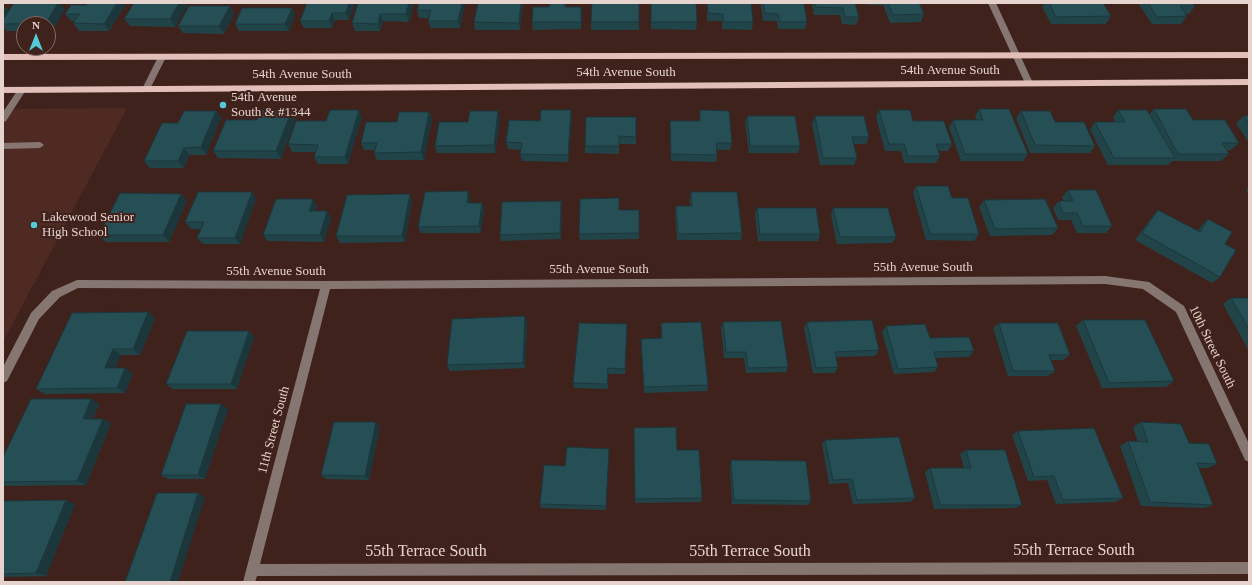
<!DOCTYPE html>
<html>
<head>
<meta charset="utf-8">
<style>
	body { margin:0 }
	#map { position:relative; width:1252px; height:585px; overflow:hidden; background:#40221c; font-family:Georgia,serif }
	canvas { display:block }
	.frame { position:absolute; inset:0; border:4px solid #e7d3ce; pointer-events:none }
	.north { position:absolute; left:16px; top:16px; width:40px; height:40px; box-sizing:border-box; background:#40221c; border:1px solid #836963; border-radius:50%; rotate:0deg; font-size:11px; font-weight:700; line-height:16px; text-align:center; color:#e7d3ce }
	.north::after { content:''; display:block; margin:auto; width:14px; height:18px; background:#52cbd9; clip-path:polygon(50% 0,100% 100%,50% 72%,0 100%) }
</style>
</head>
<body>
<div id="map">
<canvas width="1252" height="585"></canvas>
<div class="frame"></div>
<div class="north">N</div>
</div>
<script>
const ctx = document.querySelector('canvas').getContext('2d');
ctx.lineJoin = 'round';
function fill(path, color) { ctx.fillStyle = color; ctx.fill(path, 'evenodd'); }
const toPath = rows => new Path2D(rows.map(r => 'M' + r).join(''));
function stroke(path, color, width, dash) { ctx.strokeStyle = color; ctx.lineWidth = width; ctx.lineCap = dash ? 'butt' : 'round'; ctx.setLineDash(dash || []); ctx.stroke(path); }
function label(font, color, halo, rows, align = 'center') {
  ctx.font = font + ' Georgia,serif'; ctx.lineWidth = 4; ctx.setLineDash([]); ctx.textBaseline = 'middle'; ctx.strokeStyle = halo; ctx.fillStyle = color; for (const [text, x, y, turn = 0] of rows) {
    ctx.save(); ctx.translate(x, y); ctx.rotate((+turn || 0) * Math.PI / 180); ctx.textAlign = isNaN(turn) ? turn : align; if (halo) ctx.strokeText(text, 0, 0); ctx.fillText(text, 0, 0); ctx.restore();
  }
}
fill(toPath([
	[127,108,3,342,3,109]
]), '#4f2a23');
fill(toPath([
	[988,3,996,3,1033,83,1032,85,1026,85,1025,83,988,3],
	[162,54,166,57,149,91,143,91,142,89,158,57,162,54],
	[22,87,26,90,6,121,3,122,3,112,19,88,22,87],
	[40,142,44,145,40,148,3,149,3,143,40,142],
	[1105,276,1149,282,1184,306,1249,444,1249,462,1245,460,1176,312,1143,289,1105,284,330,289,260,564,1249,562,1249,574,257,576,255,582,243,582,320,289,78,288,60,297,39,319,7,381,3,383,3,367,31,313,52,291,77,280,326,281,1105,276]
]), '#867672');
fill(toPath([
	[1249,52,1249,58,3,60,3,54,1249,52],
	[1249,79,1249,85,3,93,3,87,1249,79]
]), '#e2c0b9');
fill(toPath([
	[87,3,126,3,126,4,109,31,79,31,73,23,75,21,71,21,65,14,86,5],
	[307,3,354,3,355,4,349,20,335,20,332,28,304,28,300,21],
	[358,3,414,3,409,22,383,21,380,31,355,31,352,23],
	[419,3,465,3,460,28,431,28,428,21,429,18,419,18,417,10],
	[478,3,523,3,520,30,475,30,474,22],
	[550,3,566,3,566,7,582,14,581,29,533,30,532,22,549,7],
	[639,3,639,30,591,30,591,22],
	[651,3,697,22,696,30,651,29],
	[707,3,751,3,753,22,752,30,722,29,722,21,707,21],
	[761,3,804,3,807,22,805,29,778,29,777,21,763,21,761,5],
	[812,3,855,3,859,17,856,25,842,24,840,15,814,15],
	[867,3,919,3,924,14,921,22,890,23,883,5,868,5],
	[1045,3,1103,3,1111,16,1106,24,1051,24,1042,7],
	[1138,3,1192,3,1195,6,1189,14,1185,14,1187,16,1181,24,1152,24],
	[3,5,9,11,65,9,52,30,48,30,48,24,24,24,24,31,7,31,3,27],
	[187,5,175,27,130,26,124,19],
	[230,6,234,14,224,34,183,33,178,26],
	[292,8,295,15,289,31,239,31,235,24],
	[979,109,1028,154,1023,161,961,161,949,127,953,120,977,120,975,116],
	[1154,109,1193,120,1239,143,1231,150,1226,150,1229,154,1221,161,1172,161,1168,165,1108,165,1090,129,1095,122,1115,122,1113,117,1118,110,1150,114],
	[700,110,732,143,730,150,717,150,717,155,716,162,671,161,670,128,670,121,699,121],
	[879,110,913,121,952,144,948,151,938,151,940,156,936,163,904,163,901,151,885,151,876,117],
	[216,111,221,118,206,155,189,155,184,168,150,168,144,161,178,123],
	[1021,111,1055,122,1095,146,1090,153,1030,153,1016,118],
	[429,112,432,119,424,160,377,160,374,153,375,150,364,150,361,143,397,122],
	[747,116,800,146,798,153,749,153,745,123],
	[815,116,869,137,866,144,854,144,857,158,854,165,820,165,812,124],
	[1244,116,1249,116,1249,143,1236,123],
	[296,117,281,159,218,158,213,151,257,120],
	[362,117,348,164,318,164,314,157,316,152,292,152,288,144],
	[636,117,636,144,619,144,619,154,585,153,585,146],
	[572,118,568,162,522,161,520,154,521,150,508,149,506,142,540,121],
	[500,119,495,153,437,153,435,146,468,122],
	[916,186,952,198,979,234,974,241,926,240,913,193],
	[1249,187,1249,194,1246,190],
	[1068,190,1112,226,1106,233,1077,233,1071,220,1058,220,1053,208,1059,201,1064,201,1062,197],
	[468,191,470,198,470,203,482,203,484,209,481,233,421,233,418,227],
	[252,192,256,199,240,244,203,244,197,238,201,229,191,229,185,222],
	[691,192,742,233,741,240,677,240,675,213,676,206,690,206,690,199],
	[181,194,187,201,169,242,106,242,99,235],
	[313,199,317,206,315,211,327,211,331,218,324,242,268,241,263,235],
	[984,200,1058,228,1052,235,990,236,979,207],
	[412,201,405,242,340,243,336,236],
	[561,201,562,207,561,239,501,241,500,235],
	[757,208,820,234,818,241,758,241,755,214],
	[833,208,896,237,892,243,837,244,831,215],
	[619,210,639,233,639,239,580,240,579,234],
	[1158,210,1198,231,1201,226,1208,219,1225,244,1220,277,1212,283,1135,240,1152,217],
	[1231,298,1249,298,1249,351,1223,304],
	[148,312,155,318,140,355,121,355,115,368,133,374,125,393,45,394,36,389],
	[1083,320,1174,381,1166,387,1102,388,1076,326],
	[527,322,525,368,450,371,447,365],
	[723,322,788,367,786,372,746,373,744,358,724,358,721,328],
	[807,322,879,350,875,356,836,357,838,367,835,373,813,373,804,328],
	[661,323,708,385,707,391,644,393,641,345,641,339,661,338],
	[999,323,1070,355,1063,360,1051,360,1055,371,1048,376,1008,376,993,328],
	[627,324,625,374,608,374,608,389,574,388,573,383],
	[886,326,930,338,974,351,969,357,935,358,938,367,934,372,894,374,882,332],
	[249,331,254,337,237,389,173,389,166,384],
	[91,399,99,404,93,419,111,423,86,485,3,486,3,457],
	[228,409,205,479,168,479,161,475],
	[1141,422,1189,443,1217,464,1208,468,1198,468,1213,505,1204,508,1141,506,1120,446,1128,441,1138,442,1133,427],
	[380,427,369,480,326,479,321,475],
	[634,428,677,450,702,498,701,502,635,503],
	[1018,431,1123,498,1115,502,1056,504,1047,480,1028,481,1012,435],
	[825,440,915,498,910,502,853,504,848,483,829,484,822,444],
	[609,449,606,510,541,508,540,504,565,466],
	[966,450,1022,505,1015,508,934,509,925,472,930,468,964,468,960,454],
	[731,460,811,501,808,505,732,504,730,465],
	[66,500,75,504,46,576,3,577,3,501]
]), '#214449');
fill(toPath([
	[58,3,60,3,65,9,52,30,48,26,48,24,47,24,46,23],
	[117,3,126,3,126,4,109,31,104,24],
	[179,3,185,3,187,5,175,27,170,19],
	[349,3,354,3,355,4,349,20,346,13],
	[409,3,414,3,409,22,406,14],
	[462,3,465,3,460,28,458,21],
	[521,3,523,3,520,30,519,23],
	[3,5,10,13,3,22],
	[230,6,234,14,224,34,219,26],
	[581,7,582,14,581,29],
	[292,8,295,15,289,31,285,24],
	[332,13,335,20,332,28,329,21],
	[380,14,383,21,380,31,378,24],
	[292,110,296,117,281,159,276,151],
	[359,110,362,117,348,164,345,157],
	[571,110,572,118,568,162,568,155],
	[216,111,221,118,206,155,201,147],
	[498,111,500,119,495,153,494,145],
	[429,112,432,119,424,160,421,152],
	[184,148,189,155,184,168,178,161],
	[468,191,470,198,469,210,467,203],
	[252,192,256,199,240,244,235,238],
	[181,194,187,201,169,242,163,235],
	[410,194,412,201,405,242,402,236],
	[313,199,317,206,313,218,309,211],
	[561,201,562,207,561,239,560,233],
	[482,203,484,209,481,233,479,226],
	[327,211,331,218,324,242,320,235],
	[148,312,155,318,140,355,133,349],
	[525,316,527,322,525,368,523,363],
	[249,331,254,337,237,389,231,384],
	[113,349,121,355,113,374,105,368],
	[125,368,133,374,125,393,117,388],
	[91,399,99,404,91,423,83,419],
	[221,404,228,409,205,479,198,475],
	[103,419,111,423,86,485,77,481],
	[376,422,380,427,369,480,365,476],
	[609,449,609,454,606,510,606,506],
	[198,493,205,497,178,582,170,582],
	[66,500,75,504,46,576,36,573]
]), '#1b373c');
const building = toPath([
	[14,3,58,3,46,23,3,24,3,20,14,3],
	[87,3,117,3,104,24,73,23,80,14,65,14,71,5,86,5,87,3],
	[134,3,179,3,170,19,124,19,134,3],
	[307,3,349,3,346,13,332,13,329,21,300,21,307,3],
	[358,3,409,3,406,14,380,14,378,24,352,23,358,3],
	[419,3,462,3,458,21,428,21,431,10,417,10,419,3],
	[478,3,521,3,519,23,474,22,478,3],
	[550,3,565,3,565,7,581,7,581,22,532,22,533,7,549,7,550,3],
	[592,3,639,3,639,22,591,22,592,3],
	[651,3,696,3,697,22,651,22,651,3],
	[707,3,751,3,753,22,723,22,723,14,708,13,707,3],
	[763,3,804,3,807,22,780,22,778,14,765,13,763,3],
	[815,3,855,3,859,17,845,17,843,8,816,7,815,3],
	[888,3,919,3,924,14,893,15,888,3],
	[1049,3,1103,3,1111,16,1056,17,1049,3],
	[1148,3,1192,3,1195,6,1180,6,1187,16,1157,17,1148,3],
	[189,6,230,6,219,26,178,26,189,6],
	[242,8,292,8,285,24,235,24,242,8],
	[979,109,1009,109,1028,154,965,154,953,120,983,120,979,109],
	[1154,109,1186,109,1193,120,1225,120,1239,143,1222,143,1229,154,1178,154,1154,109],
	[261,110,292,110,276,151,213,151,226,120,257,120,261,110],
	[330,110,359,110,345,157,314,157,318,145,288,144,296,121,326,121,330,110],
	[541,110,571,110,568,155,520,154,522,143,506,142,509,120,540,121,541,110],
	[700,110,729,111,732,143,716,143,717,155,671,154,670,121,700,121,700,110],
	[879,110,910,110,913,121,944,121,952,144,936,144,940,156,908,156,904,144,889,144,879,110],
	[1118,110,1147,110,1175,158,1114,158,1095,122,1125,122,1118,110],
	[184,111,216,111,201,147,184,148,178,161,144,161,162,123,178,123,184,111],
	[470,111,498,111,494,145,435,146,439,122,468,122,470,111],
	[1021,111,1050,111,1055,122,1084,122,1095,146,1035,145,1021,111],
	[399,112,429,112,421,152,374,153,377,143,361,143,366,122,397,122,399,112],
	[747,116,795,116,800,146,750,146,747,116],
	[815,116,864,116,869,137,852,137,857,158,823,158,815,116],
	[1244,116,1249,116,1249,124,1244,116],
	[586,117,636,117,636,137,619,136,619,146,585,146,586,117],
	[916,186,948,186,952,198,968,198,979,234,930,234,916,186],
	[1068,190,1096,190,1112,226,1083,226,1077,213,1063,213,1059,201,1073,201,1068,190],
	[468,191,467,203,482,203,479,226,418,227,425,192,468,191],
	[198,192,252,192,235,238,197,238,204,222,185,222,198,192],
	[691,192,737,192,742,233,678,234,676,206,692,206,691,192],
	[120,193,181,194,163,235,99,235,120,193],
	[410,194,402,236,336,236,347,195,410,194],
	[619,198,619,210,639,210,639,233,579,234,580,199,619,198],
	[276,199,313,199,309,211,327,211,320,235,263,235,276,199],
	[1045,199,1058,228,995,229,984,200,1045,199],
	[561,201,560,233,500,235,502,202,561,201],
	[757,208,816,208,820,234,760,234,757,208],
	[833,208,888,208,896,237,840,237,833,208],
	[1158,210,1200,232,1208,219,1232,232,1225,244,1236,250,1220,277,1142,233,1158,210],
	[1231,298,1249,298,1249,329,1231,298],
	[148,312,133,349,113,349,105,368,125,368,117,388,36,389,72,313,148,312],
	[525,316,523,363,447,365,452,319,525,316],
	[872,320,879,350,835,352,838,367,816,368,807,322,872,320],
	[1083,320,1145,320,1174,381,1109,383,1083,320],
	[781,321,788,367,748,368,746,352,726,352,723,322,781,321],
	[701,322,708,385,644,387,641,339,662,338,661,323,701,322],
	[579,323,627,324,625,369,608,368,607,384,573,383,579,323],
	[999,323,1058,323,1070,355,1049,355,1055,371,1013,371,999,323],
	[925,324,930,338,969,337,974,351,934,352,938,367,898,369,886,326,925,324],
	[187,331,249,331,231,384,166,384,187,331],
	[31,399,91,399,83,419,103,419,77,481,3,482,3,457,31,399],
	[186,404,221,404,198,475,161,475,186,404],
	[334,422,376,422,365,476,321,475,334,422],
	[1141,422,1181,424,1189,443,1209,444,1217,464,1197,463,1213,505,1150,502,1128,441,1148,442,1141,422],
	[676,427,677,450,699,450,702,498,635,499,634,428,676,427],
	[1094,428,1123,498,1063,500,1054,476,1034,477,1018,431,1094,428],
	[899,437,915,498,857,500,852,479,833,480,825,440,899,437],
	[567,447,609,449,606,506,540,504,544,465,565,466,567,447],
	[966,450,1005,450,1022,505,940,505,930,468,971,468,966,450],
	[731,460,806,461,811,501,734,500,731,460],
	[157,493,198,493,170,582,125,582,157,493],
	[66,500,36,573,3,574,3,501,66,500]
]);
fill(building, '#264f55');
stroke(building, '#1b373c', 1);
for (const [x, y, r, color] of [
	[223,105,4,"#52cbd9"],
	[34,225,4,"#52cbd9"]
]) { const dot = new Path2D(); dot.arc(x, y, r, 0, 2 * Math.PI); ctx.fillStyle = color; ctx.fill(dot); stroke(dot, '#40221c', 1.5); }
label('13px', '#e7d3ce', '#40221c', [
	["54th Avenue South",950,71],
	["54th Avenue South",626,73],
	["54th Avenue South",302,75],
	["55th Avenue South",923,268],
	["55th Avenue South",599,270],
	["55th Avenue South",276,272],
	["10th Street South",1212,347,64],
	["11th Street South",274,430,-75]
]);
label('13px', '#e7d3ce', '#40221c', [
	["54th Avenue",231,98],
	["South & #1344",231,113],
	["Lakewood Senior",42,218],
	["High School",42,233]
], 'left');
label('16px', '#e7d3ce', '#40221c', [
	["55th Terrace South",1074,551],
	["55th Terrace South",426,552],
	["55th Terrace South",750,552]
]);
</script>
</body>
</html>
